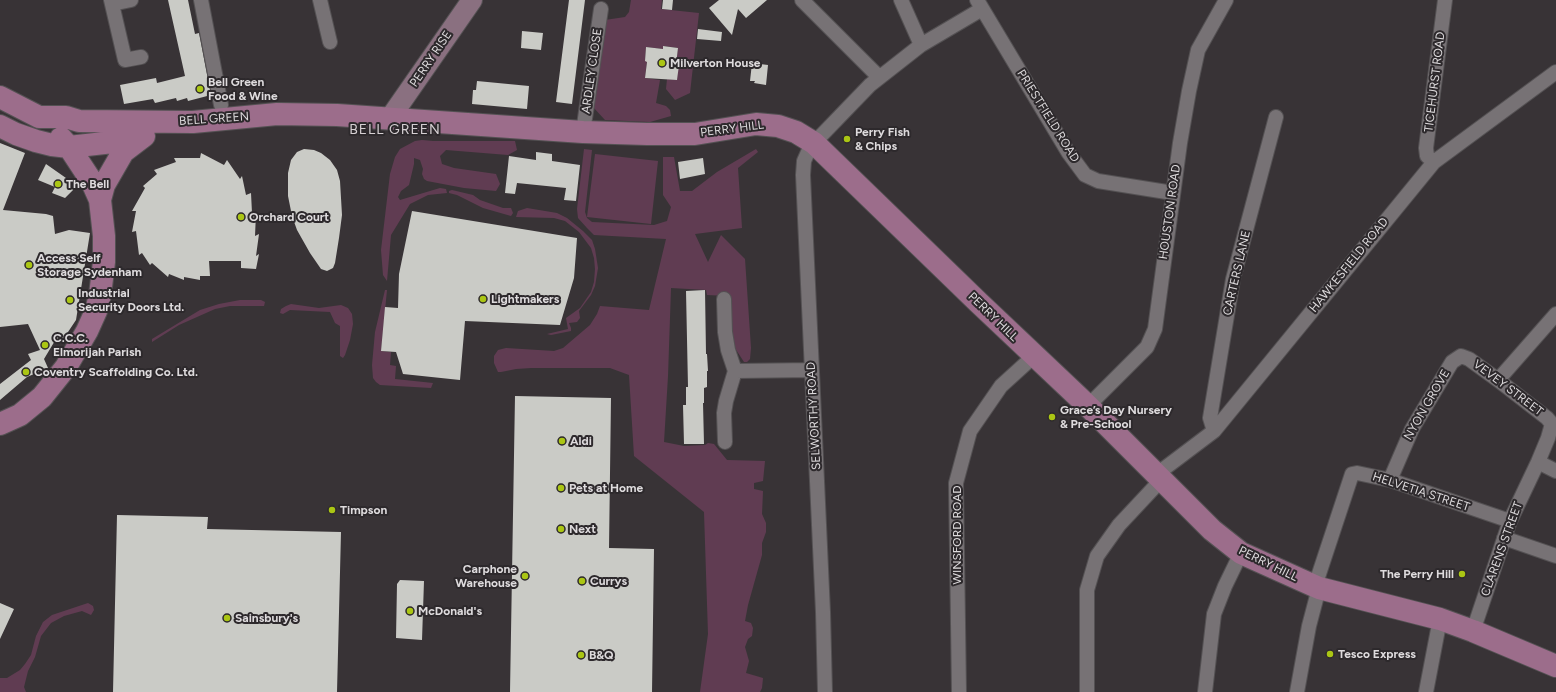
<!DOCTYPE html>
<html>
<head>
<meta charset="utf-8">
<style>
	body { margin:0 }
	canvas { display:block; background:#383336 }
</style>
</head>
<body>
<canvas width="1556" height="692"></canvas>
<script>
const ctx = document.querySelector('canvas').getContext('2d');
ctx.lineJoin = 'round';
function fill(path, color) { ctx.fillStyle = color; ctx.fill(path, 'evenodd'); }
const toPath = rows => new Path2D(rows.map(r => 'M' + r).join(''));
function stroke(path, color, width, dash) { ctx.strokeStyle = color; ctx.lineWidth = width; ctx.lineCap = dash ? 'butt' : 'round'; ctx.setLineDash(dash || []); ctx.stroke(path); }
function label(font, color, halo, rows, align = 'center') {
  ctx.font = font + ' Figtree,sans-serif'; ctx.lineWidth = 4; ctx.setLineDash([]); ctx.textBaseline = 'middle'; ctx.strokeStyle = halo; ctx.fillStyle = color; for (const [text, x, y, turn = 0] of rows) {
    ctx.save(); ctx.translate(x, y); ctx.rotate((+turn || 0) * Math.PI / 180); ctx.textAlign = isNaN(turn) ? turn : align; if (halo) ctx.strokeText(text, 0, 0); ctx.fillText(text, 0, 0); ctx.restore();
  }
}
fill(toPath([
	[631,0,662,0,661,9,699,13,690,93,675,100,666,89,667,79,677,80,678,65,676,65,678,48,664,46,663,49,646,47,645,61,647,61,645,78,660,80,656,103,666,106,670,110,671,116,650,122,605,120,593,107,605,20,625,17,629,12],
	[422,140,433,141,515,141,517,150,508,155,446,150,440,156,442,164,454,168,496,174,500,184,496,191,464,188,427,181,424,179,422,174,423,169,420,160,414,158,414,164,409,185,401,191,398,197,400,200,440,188,446,189,447,193,428,195,410,204,391,235,387,281,383,275,381,250,390,174,395,157,400,149,415,141],
	[584,149,592,150,585,212,587,218,592,222,654,225,667,221,671,207,663,195,663,157,674,157,680,191,692,191,717,172,756,149,758,152,738,168,742,228,695,234,708,262,721,235,745,259,751,348,750,359,747,362,744,362,731,342,728,296,707,295,706,290,671,288,668,376,664,442,684,446,705,445,708,443,714,444,727,460,765,461,763,481,754,483,754,489,763,491,762,514,766,523,766,532,762,543,762,555,748,605,745,621,751,623,753,628,752,636,748,639,745,647,749,661,746,673,763,678,762,688,760,692,700,692,708,634,704,512,634,456,629,375,610,368,531,368,516,369,501,372,498,372,494,363,494,356,498,350,506,348,554,351,563,348,590,325,597,314,600,306,649,310,666,239,594,235,587,228,578,218,577,209],
	[595,154,658,161,651,224,587,217],
	[452,190,473,195,480,200,503,208,511,208,513,213,511,216,483,208,457,195,449,193,449,191],
	[527,208,557,213,567,218,583,231,592,240,595,249,598,268,595,286,591,295,579,311,580,318,577,322,569,323,571,328,571,331,551,335,547,334,568,329,566,318,580,308,591,292,594,282,595,269,594,258,591,248,579,232,565,221,554,218,516,217,518,211],
	[385,290,387,290,381,351,391,352,390,365,396,366,395,379,433,383,431,388,380,385,376,382,373,378,372,365,375,332],
	[240,300,261,300,265,302,264,306,230,306,215,309,179,325,152,342,152,339,200,310,219,304],
	[291,304,319,308,341,305,348,308,352,314,353,324,350,340,345,355,343,358,340,356,340,326,335,323,330,312,290,310,283,314,280,313,281,309,286,306],
	[88,603,93,606,94,610,91,615,82,611,64,616,51,623,41,636,35,657,28,671,24,687,26,692,0,692,0,678,7,678,20,670,25,664,31,655,36,636,43,622,52,615]
]), '#603c52');
fill(toPath([
	[168,0,188,0,195,34,199,33,211,95,188,101,187,98,177,101,176,98,155,103,153,99,124,104,120,85,156,78,157,83,185,76],
	[569,0,585,0,572,104,556,102],
	[663,0,673,0,672,10,662,9],
	[719,0,767,0,746,18,738,9,732,35,709,8],
	[698,29,722,32,721,41,697,39],
	[522,31,543,33,541,50,521,48],
	[663,46,678,48,676,65,679,65,677,80,645,78,647,62,645,61,646,47,663,49],
	[752,63,768,65,766,85,754,83,755,81,750,81],
	[477,81,529,86,527,109,472,104,473,90,476,90],
	[0,143,25,153,3,210,46,214,53,216,55,234,69,230,90,233,76,320,62,341,56,339,44,359,48,368,27,377,0,400,0,384,31,360,28,354,40,350,28,324,0,327],
	[304,149,314,150,321,153,330,160,337,170,340,181,342,215,339,238,335,263,333,268,327,271,321,269,310,253,297,230,292,216,288,196,288,173,291,160,297,152],
	[536,152,552,154,552,161,580,165,576,201,564,200,566,188,517,183,515,194,505,193,509,156,536,160],
	[201,153,224,165,227,160,240,179,242,176,246,195,251,193,252,213,256,213,255,236,259,234,256,256,259,254,256,269,241,268,241,261,209,261,210,276,200,276,200,280,184,277,184,280,169,274,168,277,152,263,150,265,142,253,139,255,136,231,132,232,136,211,132,211,145,188,143,186,157,174,154,170,176,162,174,158,200,158],
	[703,158,705,174,680,179,678,162],
	[46,164,66,178,74,189,65,198,52,193,55,187,38,180],
	[412,211,577,238,574,278,560,325,465,321,460,380,403,374,396,352,381,351,385,307,398,308,399,274],
	[705,290,706,354,707,354,708,371,707,371,707,387,704,388,704,403,703,403,704,444,684,444,683,405,686,405,686,387,688,387,686,291],
	[515,396,611,398,609,548,654,549,652,692,510,692],
	[117,515,208,517,207,529,341,532,337,692,113,692],
	[400,580,424,581,422,640,396,638,397,584],
	[0,603,14,609,0,639]
]), '#cacbc6');
const street = toPath([
	[111,0,125,60,141,57],
	[201,0,221,105],
	[320,0,330,42],
	[802,0,879,77],
	[901,0,921,45],
	[977,0,1068,152,1085,175,1098,181,1173,193],
	[112,4,131,0],
	[583,132,601,9],
	[1434,162,1427,156,1426,148,1445,0],
	[724,299,725,332,728,350,735,371,726,401,724,413,725,442],
	[735,371,812,370],
	[1498,380,1556,314],
	[1088,406,1147,347,1155,329,1180,143,1189,91,1198,50,1226,0],
	[1214,431,1210,418,1233,279,1276,117],
	[1538,462,1556,471],
	[1157,474,1214,431,1434,162,1556,72],
	[1390,480,1412,429,1452,362,1461,356,1469,359,1498,380,1547,418,1552,424,1548,438,1538,462,1510,521,1473,631],
	[1504,538,1556,556],
	[1315,586,1352,474,1357,473,1390,480,1510,521],
	[825,692,823,612,803,175,804,161,808,152,814,143,870,85,921,45,982,9],
	[959,692,956,483,970,431,1001,386,1034,356],
	[1087,692,1087,590,1097,556,1119,525,1162,479],
	[1205,692,1214,614,1225,586,1241,553],
	[1297,692,1309,626,1319,588],
	[1426,692,1440,619]
]);
const secondary = toPath([
	[390,118,472,0]
]);
const primary = toPath([
	[0,97,39,117,66,117,79,121,193,122,277,114,337,115,583,132,647,134,695,134,756,124,778,126,796,132,814,143,978,302,1088,406,1212,530,1241,553,1319,588,1440,619,1473,631,1556,666],
	[0,126,16,134,36,141,52,145,69,147,113,142,139,137],
	[61,138,69,147,92,182,100,200],
	[0,424,20,415,42,397,66,367,87,331,96,311,100,295,104,262,104,236,100,200,104,185,123,152,144,136]
]);
stroke(street, '#545153', 16);
stroke(secondary, '#545153', 22);
stroke(primary, '#545153', 24);
stroke(street, '#777275', 14);
stroke(secondary, '#8a7080', 20);
stroke(primary, '#9c6d8b', 22);
for (const [x, y, r, color] of [
	[662,63,4,"#abc614"],
	[200,89,4,"#abc614"],
	[847,139,4,"#abc614"],
	[58,184,4,"#abc614"],
	[241,217,4,"#abc614"],
	[29,265,4,"#abc614"],
	[483,299,4,"#abc614"],
	[70,300,4,"#abc614"],
	[45,345,4,"#abc614"],
	[26,372,4,"#abc614"],
	[1052,417,4,"#abc614"],
	[562,441,4,"#abc614"],
	[561,488,4,"#abc614"],
	[332,510,4,"#abc614"],
	[561,529,4,"#abc614"],
	[1462,574,4,"#abc614"],
	[525,576,4,"#abc614"],
	[582,581,4,"#abc614"],
	[410,611,4,"#abc614"],
	[227,618,4,"#abc614"],
	[1330,654,4,"#abc614"],
	[581,655,4,"#abc614"]
]) { const dot = new Path2D(); dot.arc(x, y, r, 0, 2 * Math.PI); ctx.fillStyle = color; ctx.fill(dot); stroke(dot, '#2d292c', 1.5); }
label('12px', '#dedbdd', '#2d292c', [
	["PERRY RISE",431,59,-56],
	["ARDLEY CLOSE",592,71,-82],
	["TICEHURST ROAD",1435,82,-83],
	["PRIESTFIELD ROAD",1048,116,58],
	["BELL GREEN",214,119,-4],
	["PERRY HILL",732,129,-7],
	["HOUSTON ROAD",1170,212,-82],
	["HAWKESFIELD ROAD",1349,265,-51],
	["CARTERS LANE",1237,273,-77],
	["PERRY HILL",993,317,44],
	["VEVEY STREET",1508,388,37],
	["NYON GROVE",1427,405,-60],
	["SELWORTHY ROAD",814,416,-93],
	["HELVETIA STREET",1421,492,18],
	["WINSFORD ROAD",957,535,-90],
	["CLARENS STREET",1502,549,-70],
	["PERRY HILL",1268,564,26]
]);
label('bold 12px', '#dedbdd', '#2d292c', [
	["Milverton House",670,63],
	["Bell Green",208,82],
	["Food & Wine",208,96],
	["Perry Fish",855,132],
	["& Chips",855,146],
	["The Bell",66,184],
	["Orchard Court",249,217],
	["Access Self",37,258],
	["Storage Sydenham",37,272],
	["Industrial",78,293],
	["Security Doors Ltd.",78,307],
	["Lightmakers",491,299],
	["C.C.C.",53,338],
	["Elmorijah Parish",53,352],
	["Coventry Scaffolding Co. Ltd.",34,372],
	["Grace’s Day Nursery",1060,410],
	["& Pre-School",1060,424],
	["Aldi",570,441],
	["Pets at Home",569,488],
	["Timpson",340,510],
	["Next",569,529],
	["Carphone",517,569,"right"],
	["Warehouse",517,583,"right"],
	["The Perry Hill",1454,574,"right"],
	["Currys",590,581],
	["McDonald's",418,611],
	["Sainsbury's",235,618],
	["Tesco Express",1338,654],
	["B&Q",589,655]
], 'left');
ctx.letterSpacing = '1px';
label('14px', '#d6d0d3', '#2d292c', [
	["BELL GREEN",395,130]
]);
ctx.letterSpacing = '0px';
</script>
</body>
</html>
